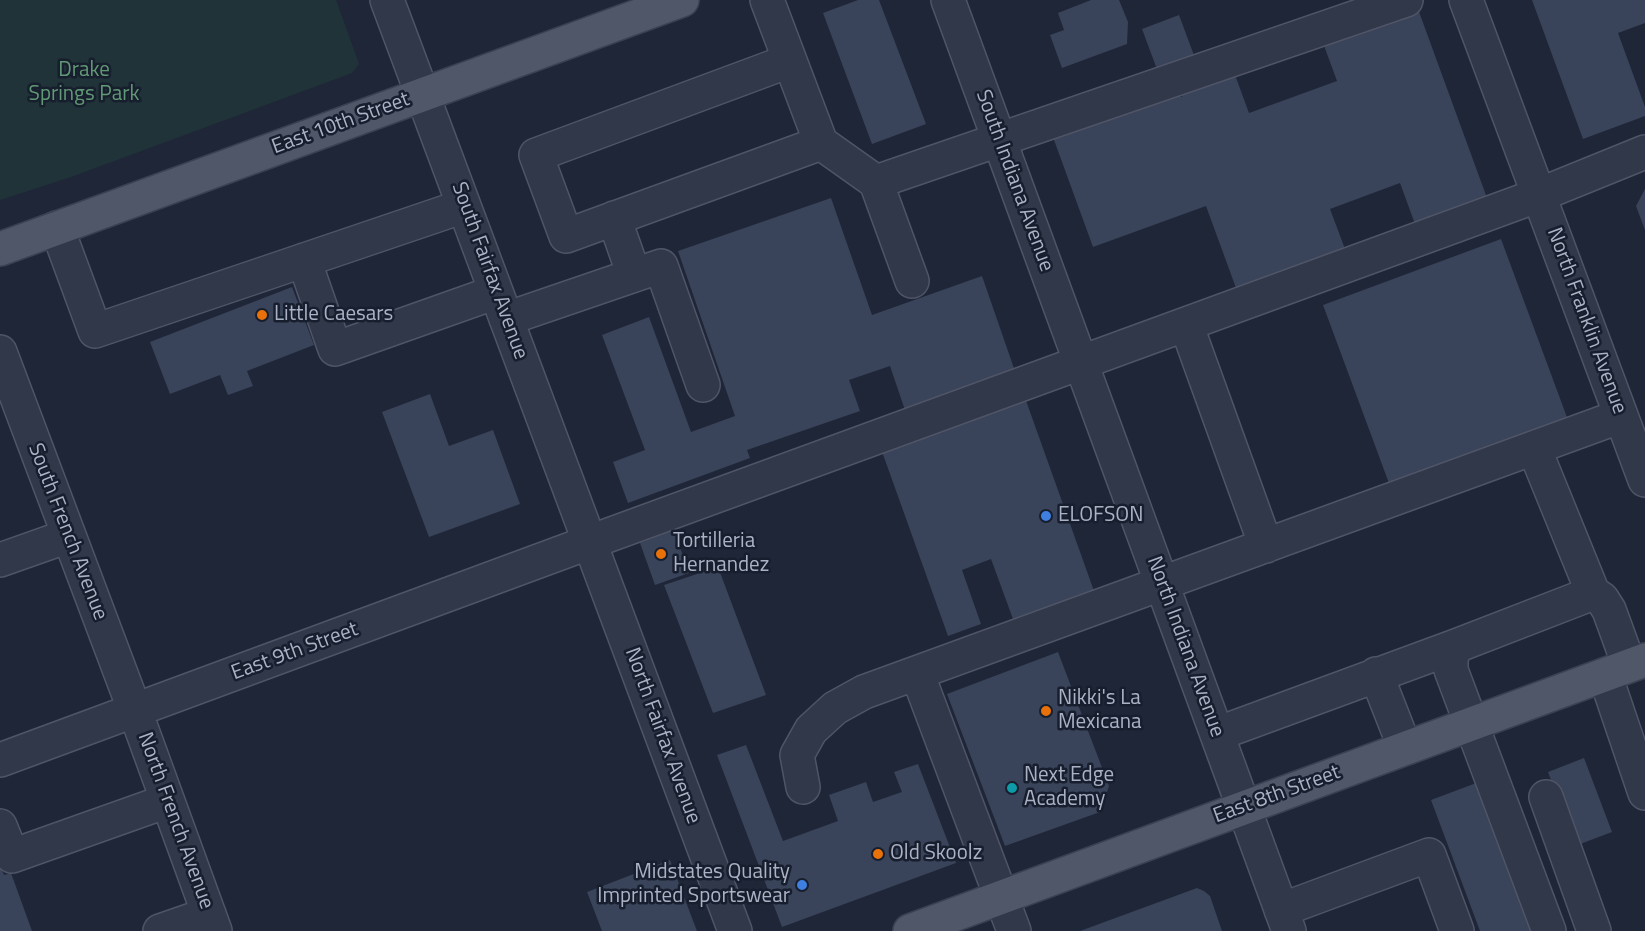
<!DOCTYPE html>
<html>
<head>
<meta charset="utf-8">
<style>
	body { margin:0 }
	canvas { display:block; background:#1e2638 }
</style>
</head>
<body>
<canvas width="1645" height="931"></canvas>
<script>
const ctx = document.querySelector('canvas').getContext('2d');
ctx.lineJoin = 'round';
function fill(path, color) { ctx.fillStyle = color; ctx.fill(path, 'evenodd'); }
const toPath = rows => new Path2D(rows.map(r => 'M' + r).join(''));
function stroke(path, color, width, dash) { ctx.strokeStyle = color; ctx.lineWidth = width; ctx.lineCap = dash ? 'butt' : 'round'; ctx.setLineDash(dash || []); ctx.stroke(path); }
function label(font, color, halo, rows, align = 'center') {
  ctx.font = font + ' "Titillium Web",sans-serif'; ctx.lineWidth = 5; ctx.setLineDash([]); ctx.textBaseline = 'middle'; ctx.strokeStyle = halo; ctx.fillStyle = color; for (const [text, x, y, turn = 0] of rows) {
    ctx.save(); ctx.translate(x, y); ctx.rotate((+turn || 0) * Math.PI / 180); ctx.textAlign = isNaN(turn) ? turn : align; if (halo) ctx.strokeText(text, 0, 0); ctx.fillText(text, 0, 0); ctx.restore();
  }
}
fill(toPath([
	[0,0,336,0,359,64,352,73,71,177,0,200]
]), '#203339');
fill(toPath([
	[858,0,879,0,926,124,872,144,823,13],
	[1091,0,1119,0,1128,22,1127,44,1062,68,1050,35,1064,30,1058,13],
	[1532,0,1645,0,1645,23,1618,33,1645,107,1645,116,1583,139],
	[1418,9,1487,198,1415,224,1400,183,1330,209,1345,249,1236,288,1206,206,1093,247,1050,129,1162,88,1182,97,1190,79,1231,64,1249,113,1337,81,1323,43],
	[1179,15,1195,58,1158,72,1142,29],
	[1645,189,1645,230,1636,206],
	[831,198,872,315,982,276,1017,377,907,416,890,366,849,380,860,411,747,450,750,458,628,503,613,462,645,450,602,335,649,317,691,432,735,416,678,251],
	[1501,239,1568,420,1390,486,1323,305],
	[292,287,314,345,247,371,253,386,228,395,220,375,170,394,150,342],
	[430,394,449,446,493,430,520,504,429,537,382,412],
	[1024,395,1094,591,1013,619,991,559,962,570,981,624,948,636,880,446],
	[674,530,689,573,655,585,640,543],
	[718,567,766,695,713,713,664,585],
	[1058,652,1109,786,1100,812,1005,846,947,694],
	[746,745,783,841,838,821,829,795,866,782,873,802,902,792,894,772,918,764,956,863,782,927,717,755],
	[1584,758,1612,832,1575,846,1548,772],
	[1487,779,1541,931,1480,931,1431,800],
	[670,860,697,931,602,931,587,892],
	[0,866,4,875,11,873,32,931,0,931],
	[1197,888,1204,891,1210,896,1222,931,1080,931]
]), '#394359');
const minor = toPath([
	[387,0,735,931],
	[767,0,821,143,566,236,536,155,789,61],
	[948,0,1289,931],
	[1466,0,1645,480],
	[821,143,876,182,1406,0],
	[876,182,912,281],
	[614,218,634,275],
	[57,228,95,331,464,206],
	[304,260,335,349,496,292],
	[506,319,661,266,703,385],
	[1186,324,1266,546],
	[0,352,135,711,215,931],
	[1534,448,1593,593,1602,599,1609,610,1629,665],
	[0,560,68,536],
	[1456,646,1451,658,1451,670,1549,931],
	[917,673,1014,931],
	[1376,674,1405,748],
	[1605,675,1645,793],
	[1217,734,1456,646,1593,593],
	[0,760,590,542,1539,195,1645,152],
	[803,787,797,755,811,730,835,708,864,692,1621,416],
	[1546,797,1594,931],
	[0,826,12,856,167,801],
	[1281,910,1429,855,1457,931],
	[160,931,209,914]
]);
const major = toPath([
	[0,249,682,0],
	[910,931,1645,660]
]);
stroke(minor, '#4f5567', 36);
stroke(major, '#3b4152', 36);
stroke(minor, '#313849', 33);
stroke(major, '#4f5769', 33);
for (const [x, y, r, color] of [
	[262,315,6,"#e8710a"],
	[1046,516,6,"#3f7fe0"],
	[661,554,6,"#e8710a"],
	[1046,711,6,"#e8710a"],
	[1012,788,6,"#0f9aa8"],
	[878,854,6,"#e8710a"],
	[802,885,6,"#3f7fe0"]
]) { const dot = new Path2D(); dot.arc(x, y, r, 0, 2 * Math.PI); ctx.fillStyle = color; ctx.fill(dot); stroke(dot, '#171e2d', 2); }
label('21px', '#619875', '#171e2d', [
	["Drake",84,71],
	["Springs Park",84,95]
]);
label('21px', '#abb2c6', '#171e2d', [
	["East 10th Street",341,124,-20],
	["South Indiana Avenue",1014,181,70],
	["South Fairfax Avenue",489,271,70],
	["North Franklin Avenue",1586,321,70],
	["South French Avenue",67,532,69],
	["North Indiana Avenue",1185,647,70],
	["East 9th Street",295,652,-20],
	["North Fairfax Avenue",662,736,70],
	["East 8th Street",1277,795,-20],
	["North French Avenue",175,821,70]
]);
label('21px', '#abb2c6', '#171e2d', [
	["Little Caesars",274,315],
	["ELOFSON",1058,516],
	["Tortilleria",673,542],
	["Hernandez",673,566],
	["Nikki's La",1058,699],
	["Mexicana",1058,723],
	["Next Edge",1024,776],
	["Academy",1024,800],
	["Old Skoolz",890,854],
	["Midstates Quality",790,873,"right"],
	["Imprinted Sportswear",790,897,"right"]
], 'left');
</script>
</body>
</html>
